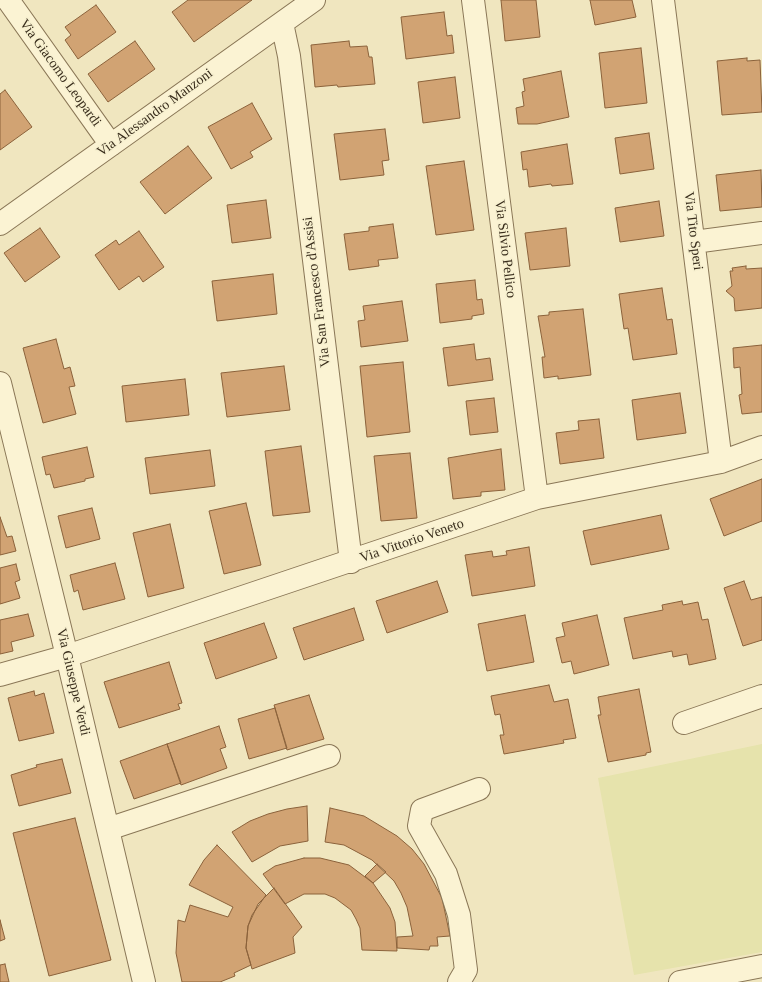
<!DOCTYPE html>
<html>
<head>
<meta charset="utf-8">
<style>
	body { margin:0 }
	canvas { display:block; background:#f0e6bf }
</style>
</head>
<body>
<canvas width="762" height="982"></canvas>
<script>
const ctx = document.querySelector('canvas').getContext('2d');
ctx.lineJoin = 'round';
function fill(path, color) { ctx.fillStyle = color; ctx.fill(path, 'evenodd'); }
const toPath = rows => new Path2D(rows.map(r => 'M' + r).join(''));
function stroke(path, color, width, dash) { ctx.strokeStyle = color; ctx.lineWidth = width; ctx.lineCap = dash ? 'butt' : 'round'; ctx.setLineDash(dash || []); ctx.stroke(path); }
function label(font, color, halo, rows, align = 'center') {
  ctx.font = font + ' Georgia,serif'; ctx.lineWidth = 3; ctx.setLineDash([]); ctx.textBaseline = 'middle'; ctx.strokeStyle = halo; ctx.fillStyle = color; for (const [text, x, y, turn = 0] of rows) {
    ctx.save(); ctx.translate(x, y); ctx.rotate((+turn || 0) * Math.PI / 180); ctx.textAlign = isNaN(turn) ? turn : align; if (halo) ctx.strokeText(text, 0, 0); ctx.fillText(text, 0, 0); ctx.restore();
  }
}
fill(toPath([
	[762,744,762,952,634,975,598,778]
]), '#e6e3ac');
const building = toPath([
	[188,0,252,0,194,42,172,12,188,0],
	[501,0,536,0,540,37,505,41,501,0],
	[590,0,632,0,636,17,595,25,590,0],
	[96,5,116,32,78,59,65,40,71,35,65,27,96,5],
	[444,12,447,36,452,35,454,53,406,59,401,17,444,12],
	[135,41,155,69,108,102,88,74,135,41],
	[349,41,350,47,367,46,369,57,372,57,375,84,338,87,337,85,315,87,311,45,349,41],
	[641,48,647,103,605,108,599,53,641,48],
	[747,58,747,61,760,60,762,112,722,115,717,61,747,58],
	[561,71,569,117,537,124,518,124,516,108,524,106,522,92,525,91,523,79,561,71],
	[455,77,460,118,423,123,418,82,455,77],
	[5,90,32,127,0,150,0,94,5,90],
	[252,103,272,139,250,152,253,157,231,169,208,127,252,103],
	[385,129,389,160,382,161,384,175,340,180,334,134,385,129],
	[649,133,654,169,620,174,615,138,649,133],
	[567,144,573,184,552,186,551,184,529,187,527,169,523,170,521,152,567,144],
	[188,146,212,178,165,214,140,182,188,146],
	[464,161,474,230,436,235,426,166,464,161],
	[761,170,762,207,720,211,716,175,761,170],
	[266,200,271,238,232,243,227,205,266,200],
	[659,201,664,236,620,242,615,208,659,201],
	[393,224,398,258,378,260,379,266,349,270,344,234,369,231,369,227,393,224],
	[40,228,60,257,25,282,4,253,40,228],
	[566,228,570,266,530,270,525,233,566,228],
	[139,231,164,267,143,282,139,276,119,290,95,255,116,240,119,245,139,231],
	[746,266,746,269,762,268,762,308,735,311,734,298,726,291,732,286,730,271,733,271,732,268,746,266],
	[273,274,277,314,217,321,212,281,273,274],
	[475,280,477,300,482,299,484,314,472,316,472,319,440,323,436,284,475,280],
	[662,288,667,320,672,319,677,354,633,360,628,328,624,329,619,294,662,288],
	[402,301,408,341,361,347,358,321,365,320,363,306,402,301],
	[583,309,591,375,558,379,558,376,544,378,542,357,545,357,538,316,549,315,549,312,583,309],
	[56,339,64,369,70,367,75,386,69,387,76,414,43,423,23,348,56,339],
	[474,344,476,360,490,358,493,380,448,386,443,348,474,344],
	[762,345,762,412,742,414,739,395,742,394,740,367,734,368,733,348,762,345],
	[403,362,410,432,367,437,360,366,403,362],
	[284,366,290,410,227,417,221,373,284,366],
	[185,379,189,415,126,422,122,386,185,379],
	[680,393,686,433,637,440,632,400,680,393],
	[494,398,498,432,470,435,466,401,494,398],
	[599,419,604,458,560,464,556,433,579,430,578,421,599,419],
	[301,446,310,512,273,516,265,451,301,446],
	[87,447,94,477,85,479,85,481,54,488,50,474,46,475,42,457,87,447],
	[501,449,505,490,481,492,481,496,453,499,448,458,501,449],
	[210,450,215,486,150,494,145,458,210,450],
	[410,453,417,518,381,521,374,456,410,453],
	[762,479,762,521,724,536,710,499,762,479],
	[246,503,261,565,224,574,209,511,246,503],
	[92,508,100,539,66,548,58,516,92,508],
	[661,515,669,549,591,565,583,531,661,515],
	[0,517,7,537,12,536,16,551,0,555,0,517],
	[170,524,184,588,148,597,133,533,170,524],
	[529,547,535,586,472,596,465,555,492,551,493,557,507,555,506,551,529,547],
	[115,563,125,599,83,610,78,590,74,592,70,575,115,563],
	[16,564,20,580,15,582,20,598,0,604,0,568,16,564],
	[437,581,448,612,387,633,376,601,437,581],
	[744,581,751,600,762,597,762,640,743,646,724,588,744,581],
	[682,601,683,605,698,602,702,620,708,619,716,659,689,665,687,654,673,657,672,651,633,659,624,618,663,610,662,605,682,601],
	[354,608,364,640,304,660,293,628,354,608],
	[28,614,34,636,11,642,13,651,0,654,0,620,28,614],
	[525,615,534,662,487,671,478,624,525,615],
	[597,615,609,665,574,674,571,661,562,663,556,638,565,636,562,623,597,615],
	[264,623,277,658,216,679,204,643,264,623],
	[169,662,182,703,178,704,180,709,119,728,104,682,169,662],
	[549,685,554,702,568,699,576,738,563,740,564,743,504,754,500,735,504,735,500,714,495,715,491,696,549,685],
	[639,689,651,752,646,753,646,755,608,762,598,715,601,715,598,697,639,689],
	[34,691,35,696,44,693,54,733,19,741,8,698,34,691],
	[309,695,324,739,287,750,274,705,309,695],
	[275,708,287,748,249,759,238,719,275,708],
	[219,726,226,747,220,749,227,768,181,785,167,744,219,726],
	[167,744,181,783,134,799,120,761,167,744],
	[62,759,71,793,19,806,11,775,37,767,36,765,62,759],
	[307,806,308,841,280,846,252,862,232,832,250,821,268,814,287,809,307,806],
	[330,808,364,816,397,836,412,849,424,864,442,898,450,936,437,937,438,946,430,946,429,950,397,948,397,937,413,936,407,907,401,893,394,881,372,860,344,845,325,842,330,808],
	[75,818,111,960,49,976,13,833,75,818],
	[217,845,266,895,252,915,248,926,246,948,251,965,234,973,235,976,220,982,182,982,176,953,178,920,185,922,190,905,228,917,233,907,189,885,204,860,217,845],
	[304,858,320,858,349,865,373,883,390,908,395,922,397,951,362,950,360,928,356,919,351,910,335,898,325,894,304,894,285,904,263,874,275,866,304,858],
	[377,864,386,872,373,883,365,876,377,864],
	[274,888,302,927,293,937,295,953,252,969,246,948,248,926,258,904,274,888],
	[0,920,5,939,0,941,0,920],
	[5,964,9,982,0,982,0,965,5,964]
]);
fill(building, '#d1a373');
stroke(building, '#8b623b', 1);
const minor = toPath([
	[8,0,111,145],
	[473,0,537,498],
	[663,0,721,462],
	[282,23,289,56,351,562],
	[0,224,314,0],
	[694,242,762,233],
	[0,383,67,656,144,982],
	[0,675,67,656,537,498,721,462,762,447],
	[684,723,762,696],
	[108,829,329,756],
	[459,982,466,970,459,915,446,874,419,826,422,810,479,789],
	[680,982,762,966]
]);
stroke(minor, '#8a7757', 24);
stroke(minor, '#fbf3d3', 22);
label('14px', '#392d1c', '#f7f0cf', [
	["Via Giacomo Leopardi",60,73,54],
	["Via Alessandro Manzoni",155,113,-36],
	["Via Tito Speri",693,231,83],
	["Via Silvio Pellico",505,249,83],
	["Via San Francesco d'Assisi",317,292,-97],
	["Via Vittorio Veneto",412,541,-19],
	["Via Giuseppe Verdi",73,682,77]
]);
</script>
</body>
</html>
